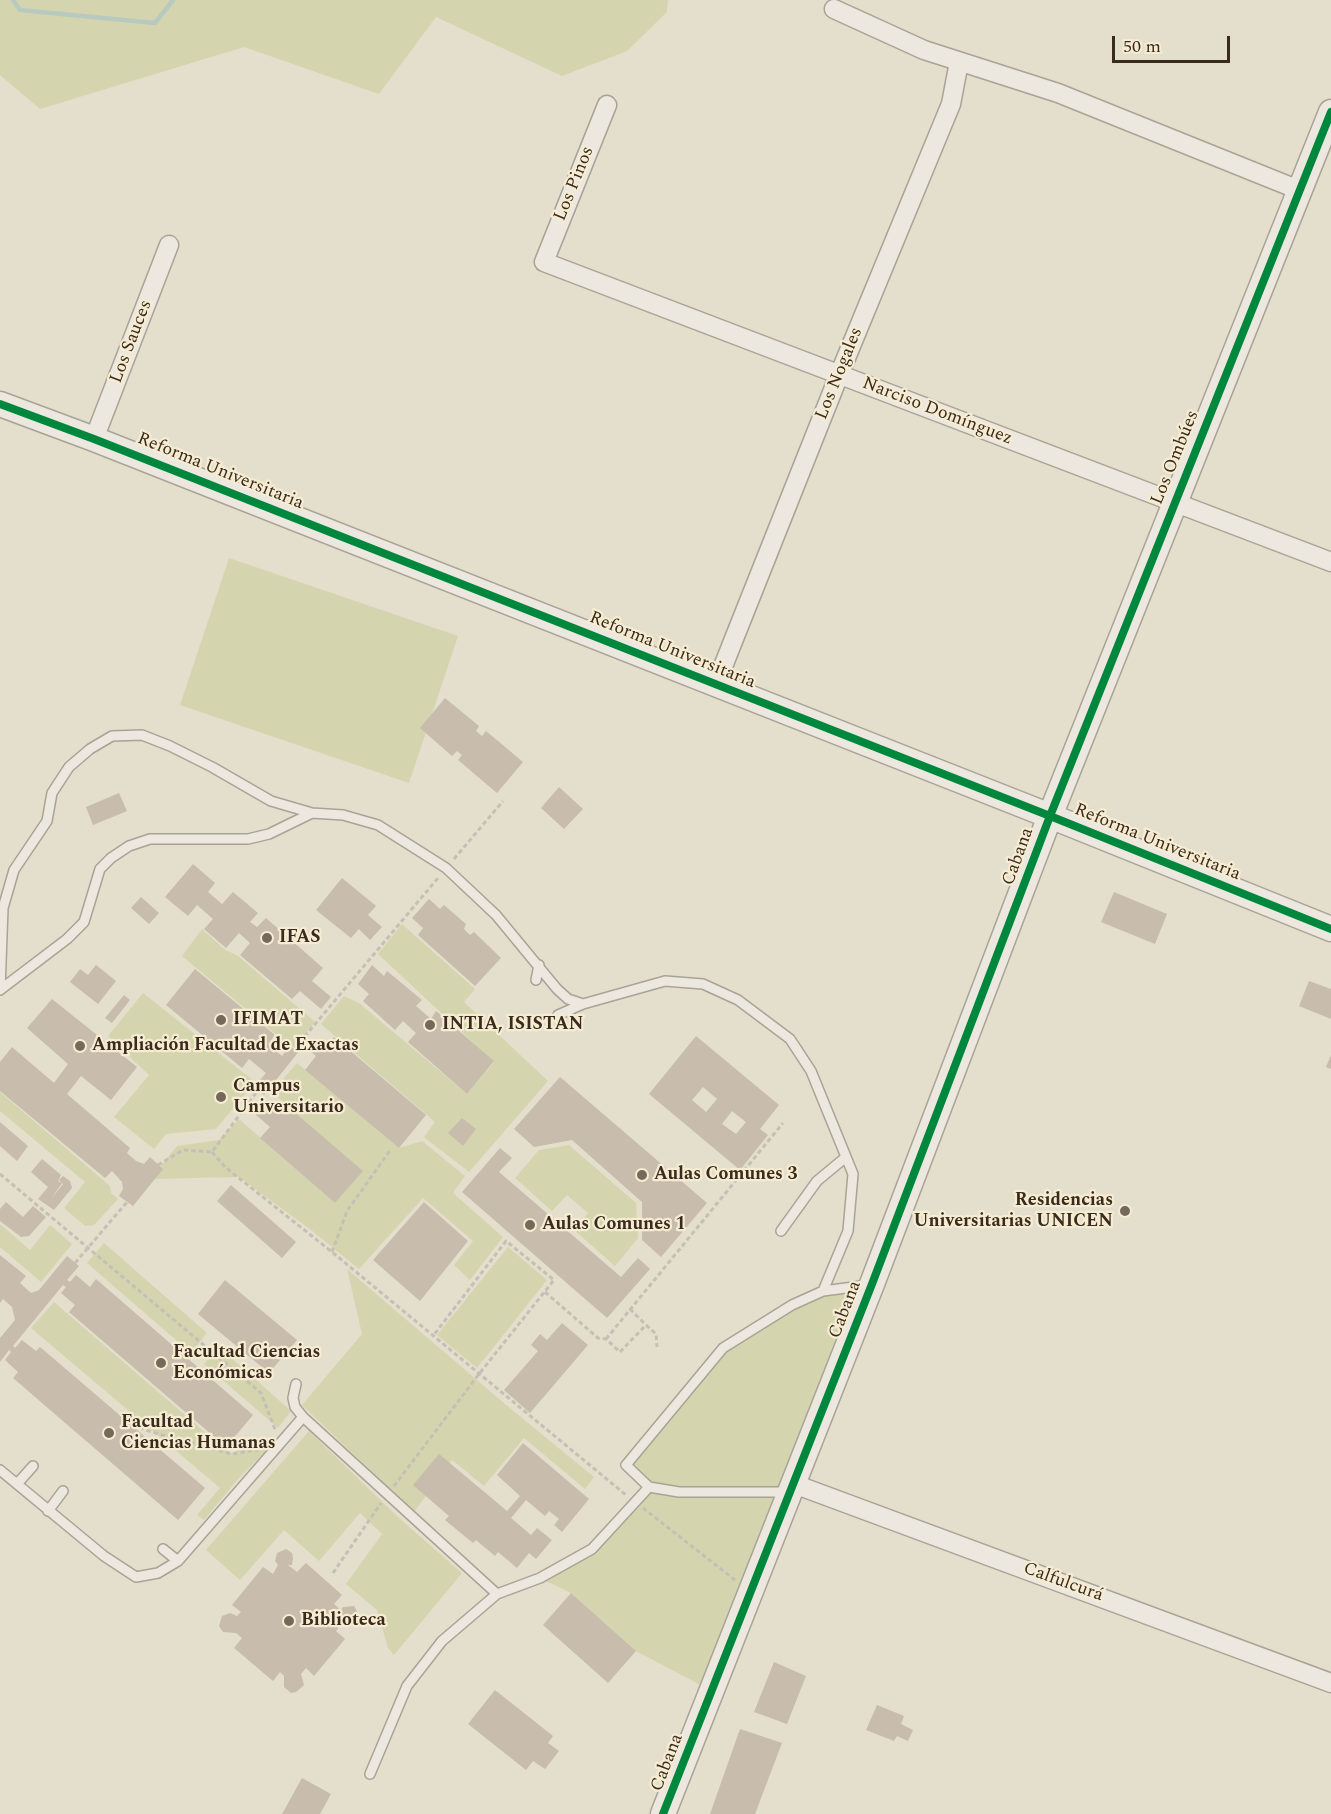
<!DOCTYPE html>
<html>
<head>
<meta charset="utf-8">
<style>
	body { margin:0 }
	#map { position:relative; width:1331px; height:1814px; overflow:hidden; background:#e4decc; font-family:Spectral,serif }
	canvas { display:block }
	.scale { position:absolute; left:1112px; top:36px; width:118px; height:27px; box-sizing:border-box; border:3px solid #392b1d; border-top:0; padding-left:8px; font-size:18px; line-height:21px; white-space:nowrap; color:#392b1d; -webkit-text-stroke:4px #f6ecd2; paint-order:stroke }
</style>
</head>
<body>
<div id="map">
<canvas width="1331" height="1814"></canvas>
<div class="scale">50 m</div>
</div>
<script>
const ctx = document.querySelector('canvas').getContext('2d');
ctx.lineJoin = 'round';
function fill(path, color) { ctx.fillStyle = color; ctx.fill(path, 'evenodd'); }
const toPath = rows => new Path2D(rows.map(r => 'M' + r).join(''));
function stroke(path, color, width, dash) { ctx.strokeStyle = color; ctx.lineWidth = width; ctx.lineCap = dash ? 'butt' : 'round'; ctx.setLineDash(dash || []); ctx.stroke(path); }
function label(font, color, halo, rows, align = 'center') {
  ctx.font = font + ' Spectral,serif'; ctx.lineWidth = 4.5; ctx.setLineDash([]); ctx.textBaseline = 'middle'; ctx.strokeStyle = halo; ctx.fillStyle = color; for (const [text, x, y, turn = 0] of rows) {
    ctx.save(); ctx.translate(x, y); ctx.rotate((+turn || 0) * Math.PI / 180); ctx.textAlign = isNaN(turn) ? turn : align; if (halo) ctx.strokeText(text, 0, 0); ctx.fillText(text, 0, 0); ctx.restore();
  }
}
fill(toPath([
	[0,0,668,0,667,12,627,51,562,76,436,17,379,94,244,47,40,109,0,75],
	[229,558,458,636,409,783,180,705],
	[402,924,475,989,464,1002,548,1081,469,1172,424,1137,435,1122,321,1024,344,996,359,1003,467,1094,494,1062,378,954],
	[202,929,224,949,238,956,315,1022,295,1047,289,1045,182,956],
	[143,993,255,1082,216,1129,166,1134,154,1149,114,1117,149,1075,108,1036],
	[297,1063,399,1148,422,1141,465,1176,453,1193,503,1237,470,1280,454,1265,473,1241,423,1198,359,1269,311,1230,239,1177,150,1179,177,1146,219,1140,239,1119,335,1203,362,1171,272,1092],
	[0,1092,110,1186,111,1193,118,1199,94,1225,85,1226,64,1208,85,1182,0,1111],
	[569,1145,636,1203,638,1238,615,1266,574,1230,588,1213,567,1195,552,1211,515,1178,539,1150],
	[0,1224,30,1250,50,1225,72,1244,41,1282,0,1247],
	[104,1243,207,1333,191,1353,87,1263],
	[508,1247,547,1280,477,1368,437,1335],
	[347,1269,505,1404,594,1477,585,1489,524,1438,484,1486,452,1460,414,1512,302,1405,362,1334],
	[872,1284,712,1691,636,1651,571,1593,540,1578,592,1549,649,1487,767,1491,650,1486,626,1465,723,1348,823,1291],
	[54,1302,230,1454,247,1446,270,1447,238,1479,204,1520,197,1515,220,1488,31,1328],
	[219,1347,291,1411,278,1428,204,1364],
	[309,1431,399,1518,462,1573,394,1655,388,1648,377,1610,346,1584,382,1534,360,1513,319,1561,284,1530,240,1580,206,1550]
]), '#d4d5ae');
stroke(toPath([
	[13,0,20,10,155,23,173,0]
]), '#b8cabf', 4.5);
fill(toPath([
	[445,698,479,726,476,731,482,736,486,731,523,762,497,793,458,760,462,755,457,751,452,756,420,728],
	[559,787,583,809,564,829,541,808],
	[119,793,127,811,93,825,86,807],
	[193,864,215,883,208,892,222,904,233,892,258,913,250,922,257,927,266,918,323,968,312,981,331,997,321,1009,300,991,292,999,240,955,250,943,239,933,226,948,204,929,213,919,197,905,188,916,165,897],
	[342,878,376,906,368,915,382,927,370,940,359,929,351,938,316,910],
	[1114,892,1167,914,1155,944,1101,922],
	[141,897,159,913,149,924,131,908],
	[429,899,440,909,444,905,466,924,464,929,470,935,474,932,501,958,475,986,418,935,423,928,412,918],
	[96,965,116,981,98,1004,70,982,80,969,88,975],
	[372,965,384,976,387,971,422,1000,416,1006,431,1019,436,1011,494,1061,467,1094,408,1042,416,1033,403,1021,395,1030,363,1001,369,994,358,984],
	[195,969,275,1035,268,1044,282,1056,289,1047,300,1050,264,1095,254,1087,266,1073,249,1059,242,1068,166,1005],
	[1309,981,1331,989,1331,1019,1299,1006],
	[124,995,130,1000,112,1023,105,1018],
	[52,999,137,1067,111,1100,81,1076,67,1094,130,1148,127,1153,136,1161,144,1164,150,1157,163,1169,133,1206,119,1196,123,1189,122,1182,112,1171,105,1178,0,1091,0,1062,12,1047,54,1083,68,1064,27,1028],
	[696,1036,779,1105,760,1129,768,1135,740,1170,649,1094],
	[703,1087,717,1099,706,1112,692,1100],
	[732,1111,746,1122,736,1134,722,1124],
	[334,1037,426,1115,399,1148,305,1070,316,1056,306,1048,315,1038,326,1047],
	[1331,1055,1331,1069,1326,1067],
	[560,1077,707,1203,661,1257,642,1240,642,1202,572,1140,534,1147,514,1129],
	[265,1102,276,1111,284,1103,363,1171,335,1203,260,1138,270,1127,255,1114],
	[462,1118,476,1129,463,1146,448,1133],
	[0,1122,28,1146,17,1161,0,1146],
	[500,1148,512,1158,499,1172,621,1277,638,1258,650,1269,607,1318,462,1192],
	[42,1159,61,1175,58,1181,62,1183,51,1199,63,1184,59,1180,63,1176,70,1181,72,1188,54,1210,38,1199,48,1187,31,1172],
	[231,1185,296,1242,282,1258,217,1201],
	[6,1202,23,1217,33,1206,46,1217,29,1236,21,1237,0,1221,0,1209],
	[424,1202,468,1241,420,1301,373,1260],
	[0,1255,26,1276,20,1283,31,1293,39,1290,67,1256,79,1266,67,1280,70,1282,76,1275,90,1287,96,1279,253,1415,226,1447,69,1312,75,1305,61,1293,66,1287,63,1285,13,1346,15,1348,22,1340,36,1351,40,1347,205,1488,178,1520,13,1378,18,1372,5,1360,11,1352,9,1350,0,1362,0,1338,15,1320,12,1307,3,1299,0,1303],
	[225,1280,297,1340,269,1373,198,1314],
	[562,1323,588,1345,530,1413,504,1390,538,1351,531,1345,540,1334,547,1340],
	[523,1443,589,1499,562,1532,554,1525,559,1519,549,1511,545,1516,526,1500,511,1518,531,1535,537,1528,552,1540,536,1559,529,1553,517,1568,498,1552,495,1556,476,1540,473,1543,445,1520,449,1516,413,1485,439,1454,507,1511,520,1496,497,1475],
	[286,1549,292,1553,293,1559,292,1565,288,1565,297,1572,306,1563,342,1595,334,1604,341,1610,343,1607,354,1606,358,1613,358,1618,355,1624,349,1625,342,1623,336,1631,345,1639,314,1676,306,1668,301,1674,304,1685,296,1692,291,1693,284,1687,284,1676,280,1672,273,1681,234,1648,242,1638,236,1633,223,1632,219,1626,222,1616,230,1613,237,1616,241,1612,232,1605,263,1567,273,1574,278,1565,275,1561,277,1553],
	[571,1593,636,1651,608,1683,543,1625],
	[774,1662,806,1676,787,1724,754,1712],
	[495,1690,553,1736,548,1743,559,1751,545,1769,533,1761,526,1770,468,1724],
	[877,1705,904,1716,901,1724,913,1730,908,1741,897,1736,894,1741,866,1730],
	[740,1729,782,1743,755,1814,710,1814],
	[302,1778,331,1794,320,1814,282,1814]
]), '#c8bcad');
const service = toPath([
	[536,980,539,965],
	[0,990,3,908,14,870,47,821,52,793,69,767,90,749,112,736,142,735,170,746,212,767,271,801,312,813,343,815,378,825,446,868,496,915,557,989,568,999,583,1004,665,981,703,984,738,1000,790,1039,811,1071,853,1174,848,1231,823,1291,792,1305,723,1348,626,1465,649,1487],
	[0,990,67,939,84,922,100,869,111,858,129,846,150,839,248,839,269,834,312,813],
	[558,1015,583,1004],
	[781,1231,817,1181,846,1157],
	[823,1291,869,1285],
	[296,1384,293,1398,295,1407,303,1417,497,1594,540,1578,592,1549,649,1487,679,1492,788,1492],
	[0,1470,104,1556,136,1577,158,1573,178,1561,303,1417],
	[17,1484,33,1466],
	[48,1511,63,1491],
	[163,1549,178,1561],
	[370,1774,407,1686,442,1641,497,1594]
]);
const minor = toPath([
	[834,9,924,50,1058,93,1299,190],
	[607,105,544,262,1331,562],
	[94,439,169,245],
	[716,684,839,375,951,104,959,62],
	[794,1484,1331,1683]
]);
const tertiary = toPath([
	[0,404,94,439,1050,816,1331,929],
	[663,1814,872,1284,1050,816,1331,112]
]);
stroke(service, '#a9a396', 12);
stroke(minor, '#a9a396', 21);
stroke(tertiary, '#a9a396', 27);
stroke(toPath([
	[454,859,503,801],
	[295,1048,438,878],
	[212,1152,225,1167,332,1252,626,1495],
	[158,1165,183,1150,212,1152,258,1090],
	[0,1174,261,1393,276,1432],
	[332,1252,347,1211,391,1149],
	[75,1263,127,1202],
	[545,1292,598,1338,606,1339,620,1352,646,1325,656,1334,657,1347],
	[630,1309,646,1325],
	[606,1339,783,1123],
	[134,1422,145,1430,232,1454,255,1450,258,1451],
	[394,1486,479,1374,554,1280,506,1241,433,1336],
	[643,1508,735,1580],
	[333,1573,381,1503]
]), '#c5bfb5', 3, [4.5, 3]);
stroke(service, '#ece8df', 9);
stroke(minor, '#ece8df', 18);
stroke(tertiary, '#ece8df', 24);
stroke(toPath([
	[0,404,94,439,1050,816,1331,929],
	[663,1814,872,1284,1050,816,1331,112]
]), '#00873e', 8);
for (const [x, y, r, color] of [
	[267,938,6,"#756a5a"],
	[221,1020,6,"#756a5a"],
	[430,1025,6,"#756a5a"],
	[80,1046,6,"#756a5a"],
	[221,1097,6,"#756a5a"],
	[642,1175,6,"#756a5a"],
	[1125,1211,6,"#756a5a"],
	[530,1225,6,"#756a5a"],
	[161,1363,6,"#756a5a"],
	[109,1433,6,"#756a5a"],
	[289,1621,6,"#756a5a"]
]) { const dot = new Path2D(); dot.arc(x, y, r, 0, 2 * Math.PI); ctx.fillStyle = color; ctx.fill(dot); stroke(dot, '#f6ecd2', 2); }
label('18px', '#392b1d', '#f6ecd2', [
	["Los Pinos",575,184,-68],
	["Los Sauces",132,342,-69],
	["Los Nogales",840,374,-68],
	["Narciso Domínguez",937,412,21],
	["Los Ombúes",1176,458,-68],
	["Reforma Universitaria",220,472,22],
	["Reforma Universitaria",672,651,22],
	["Reforma Universitaria",1157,843,22],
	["Cabana",1019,857,-70],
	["Cabana",846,1310,-69],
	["Calfulcurá",1063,1583,20],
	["Cabana",668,1763,-69]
]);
label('bold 18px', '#392b1d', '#f6ecd2', [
	["IFAS",279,938],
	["IFIMAT",233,1020],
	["INTIA, ISISTAN",442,1025],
	["Ampliación Facultad de Exactas",92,1046],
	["Campus",233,1087],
	["Universitario",233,1108],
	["Aulas Comunes 3",654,1175],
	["Residencias",1113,1201,"right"],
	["Universitarias UNICEN",1113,1222,"right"],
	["Aulas Comunes 1",542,1225],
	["Facultad Ciencias",173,1353],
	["Económicas",173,1374],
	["Facultad",121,1423],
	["Ciencias Humanas",121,1444],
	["Biblioteca",301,1621]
], 'left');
</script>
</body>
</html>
